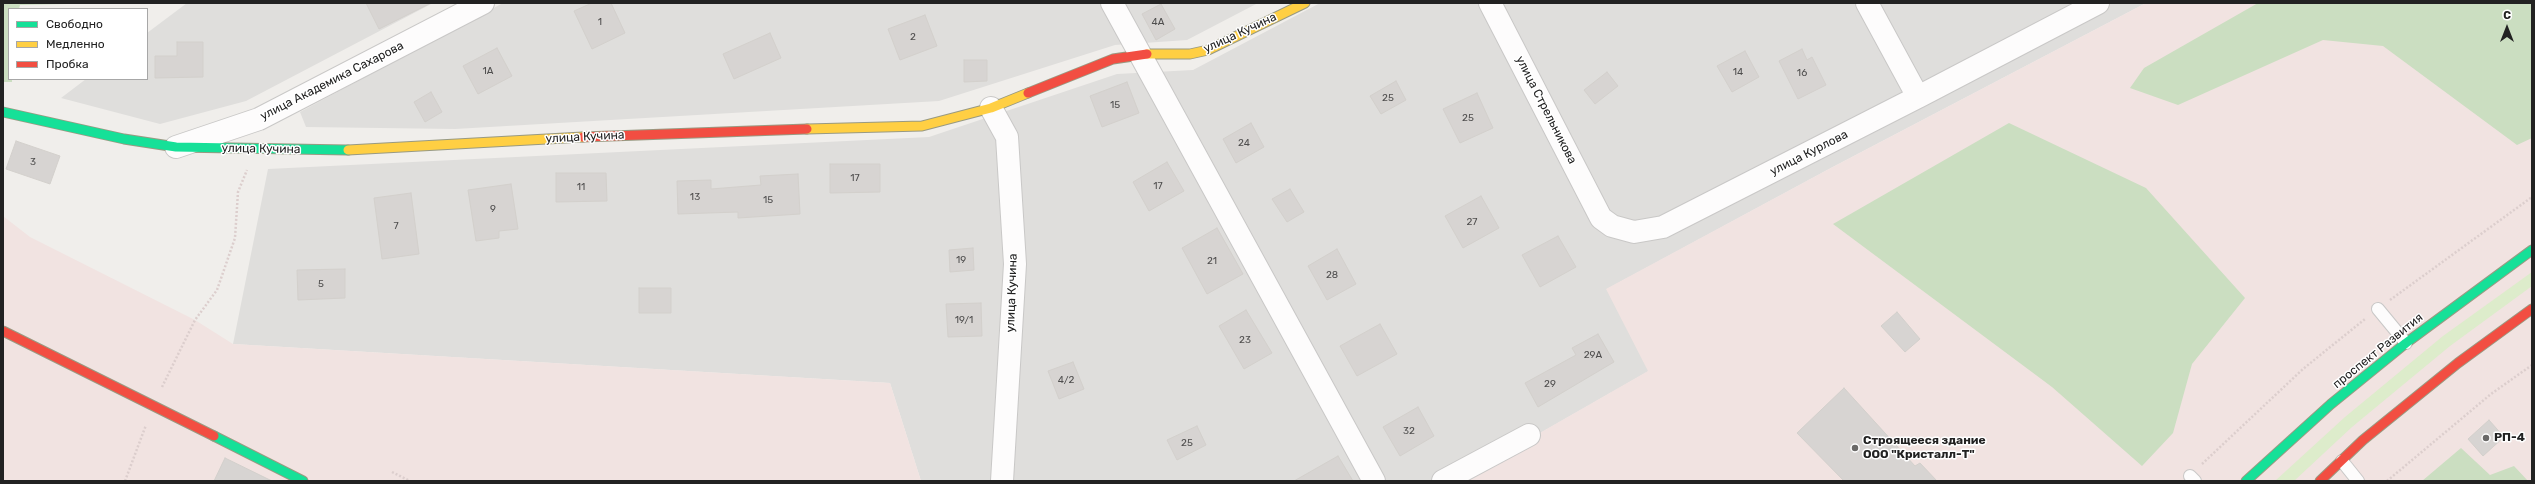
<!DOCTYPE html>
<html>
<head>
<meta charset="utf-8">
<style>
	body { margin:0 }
	#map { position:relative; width:2535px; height:484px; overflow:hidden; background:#f0eeeb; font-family:Rubik,sans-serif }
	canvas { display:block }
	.frame { position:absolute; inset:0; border:4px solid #222; pointer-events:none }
	.legend { position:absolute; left:8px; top:8px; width:140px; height:72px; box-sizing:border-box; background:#fff; border:1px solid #a7a7a7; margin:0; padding:5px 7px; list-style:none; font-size:12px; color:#222 }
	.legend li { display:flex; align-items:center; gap:8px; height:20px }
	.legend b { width:20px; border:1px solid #a7a7a7 }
	.north { position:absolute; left:2487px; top:8px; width:40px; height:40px; -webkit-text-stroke:3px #fff; paint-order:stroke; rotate:0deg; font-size:11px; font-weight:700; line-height:16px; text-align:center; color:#222 }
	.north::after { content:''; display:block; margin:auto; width:14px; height:18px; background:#222; clip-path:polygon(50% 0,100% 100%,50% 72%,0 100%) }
</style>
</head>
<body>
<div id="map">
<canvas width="2535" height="484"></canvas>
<div class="frame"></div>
<ul class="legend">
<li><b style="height:5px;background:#16e098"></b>Свободно</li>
<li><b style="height:5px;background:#ffcf43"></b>Медленно</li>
<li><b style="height:5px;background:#f24e42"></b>Пробка</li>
</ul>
<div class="north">С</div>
</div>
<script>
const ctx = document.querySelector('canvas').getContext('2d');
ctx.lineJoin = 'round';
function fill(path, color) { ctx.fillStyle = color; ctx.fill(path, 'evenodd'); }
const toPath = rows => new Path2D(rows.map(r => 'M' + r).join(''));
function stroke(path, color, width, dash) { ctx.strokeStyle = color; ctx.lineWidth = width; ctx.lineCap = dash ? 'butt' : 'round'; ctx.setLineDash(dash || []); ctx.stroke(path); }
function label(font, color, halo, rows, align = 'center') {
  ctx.font = font + ' Rubik,sans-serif'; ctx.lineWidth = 3; ctx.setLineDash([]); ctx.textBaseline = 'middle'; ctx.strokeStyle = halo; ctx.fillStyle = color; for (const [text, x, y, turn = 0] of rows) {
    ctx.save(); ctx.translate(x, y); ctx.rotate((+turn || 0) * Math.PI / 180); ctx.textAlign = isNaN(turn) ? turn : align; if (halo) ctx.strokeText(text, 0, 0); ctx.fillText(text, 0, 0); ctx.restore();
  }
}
fill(toPath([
	[187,3,433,3,246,101,160,124,61,98,86,79,147,79,147,33],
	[503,3,1258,3,1187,40,1115,45,939,101,455,129,306,127,300,112],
	[1320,3,2146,3,1829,169,1607,289,1649,371,1456,481,921,481,890,383,233,344,268,169,929,137,1117,74,1193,70]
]), '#dfdedc');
fill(toPath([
	[2146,3,2532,3,2532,481,1456,481,1648,371,1606,289,1829,169],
	[3,216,30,237,195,320,233,344,890,383,921,481,3,481]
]), '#f1e3e1');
fill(toPath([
	[2532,272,2532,286,2450,346,2352,427,2294,481,2275,481,2345,417,2443,336]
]), '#ddeccb');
fill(toPath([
	[3,3,115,3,20,5,19,9,9,9,9,79,12,79,12,82,3,82],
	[2258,3,2532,3,2532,138,2517,145,2383,46,2323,40,2178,105,2130,88,2144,68],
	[2009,123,2146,188,2245,298,2192,364,2173,433,2142,466,2052,387,1833,224],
	[2461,448,2490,475,2514,466,2528,481,2422,481]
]), '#cbdec1');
const building = toPath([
	[366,3,431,3,379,29,366,3],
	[592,3,611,3,625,33,592,49,574,11,592,3],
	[1161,4,1175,29,1156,40,1142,14,1161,4],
	[925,15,937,46,900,60,888,29,925,15],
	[770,33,781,58,734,79,723,54,770,33],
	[177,42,203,42,203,77,155,78,155,56,177,56,177,42],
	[497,48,512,76,478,94,463,66,497,48],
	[1802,49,1807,60,1812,57,1826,85,1798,99,1779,61,1802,49],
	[1745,51,1759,77,1732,92,1717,66,1745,51],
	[964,60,987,60,987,81,964,82,964,60],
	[1607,72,1618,86,1595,104,1584,90,1607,72],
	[1396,81,1406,100,1381,114,1370,96,1396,81],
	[1127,82,1139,113,1102,127,1090,96,1127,82],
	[431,92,442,112,425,122,414,102,431,92],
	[1477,93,1493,128,1460,143,1443,109,1477,93],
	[1251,123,1264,147,1236,163,1223,139,1251,123],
	[16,141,60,156,50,184,6,169,16,141],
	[1167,162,1184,191,1149,211,1133,182,1167,162],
	[830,164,880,164,880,192,830,193,830,164],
	[556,173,606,173,607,201,556,202,556,173],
	[798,174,800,214,738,218,738,212,678,214,677,181,711,180,711,189,761,185,760,176,798,174],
	[511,184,518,229,499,231,499,238,476,241,468,190,511,184],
	[1290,189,1304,212,1287,222,1272,199,1290,189],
	[411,193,419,254,382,259,374,198,411,193],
	[1481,196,1499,228,1463,248,1445,216,1481,196],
	[1217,228,1243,274,1207,294,1182,248,1217,228],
	[1558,236,1576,267,1540,287,1522,255,1558,236],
	[973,248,974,270,950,272,949,250,973,248],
	[1337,249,1356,284,1327,300,1308,266,1337,249],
	[345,269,345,298,298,300,297,270,345,269],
	[639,288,671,288,671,313,639,313,639,288],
	[981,303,982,336,948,337,946,304,981,303],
	[1246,310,1272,353,1244,369,1219,326,1246,310],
	[1897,312,1920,339,1905,352,1881,326,1897,312],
	[1380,324,1397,354,1357,376,1340,346,1380,324],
	[1598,334,1614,362,1538,407,1525,383,1576,355,1572,348,1598,334],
	[1073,362,1084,389,1059,399,1048,371,1073,362],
	[1844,388,1915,466,1920,463,1937,481,1844,481,1797,433,1844,388],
	[1418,407,1434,436,1400,456,1383,427,1418,407],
	[2489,420,2504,437,2483,456,2468,439,2489,420],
	[1197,426,1206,445,1177,460,1167,440,1197,426],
	[1338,456,1353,481,1294,481,1338,456],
	[225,458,272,481,214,481,225,458]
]);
fill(building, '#d7d4d2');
stroke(building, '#d3d0cc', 1);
const lane = toPath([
	[2378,309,2406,343],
	[2342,461,2358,481],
	[2190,476,2195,481]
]);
const street = toPath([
	[1112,3,1374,481],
	[1490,3,1601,218,1612,226,1634,232,1663,227,1918,97,1867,3],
	[1918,97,2098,3],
	[991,108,1007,137,1015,264,1002,481],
	[176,147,259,119,483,3],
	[1443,481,1529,435]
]);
const fast = toPath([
	[3,112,124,139,176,147,348,150],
	[214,436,303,481],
	[2246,481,2331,404,2406,343,2532,250]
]);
const slow = toPath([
	[1147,54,1190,54,1208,50,1305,3],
	[807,129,922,126,991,108,1028,93],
	[348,150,583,137]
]);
const jam = toPath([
	[1028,93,1113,59,1147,54],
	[583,137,807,129],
	[3,331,214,436],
	[2320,481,2363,440,2458,363,2532,309]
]);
stroke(lane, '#c9c8c7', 14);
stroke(street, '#c9c8c7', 24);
stroke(fast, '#999a82', 11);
stroke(slow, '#999a82', 11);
stroke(jam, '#999a82', 11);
stroke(toPath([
	[2390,300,2532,197],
	[162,387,195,320,217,290,235,238,238,192,247,170],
	[2202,464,2303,369,2365,319],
	[392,472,410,481],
	[125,481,146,425],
	[2387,481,2491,394,2532,365]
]), '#dccecd', 2.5, [2, 2]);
stroke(lane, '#fdfcfc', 12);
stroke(street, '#fdfcfc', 22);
stroke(fast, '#16e098', 9);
stroke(slow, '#ffcf43', 9);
stroke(jam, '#f24e42', 9);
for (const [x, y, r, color] of [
	[2486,438,4,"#6a6968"],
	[1855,448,4,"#6a6968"]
]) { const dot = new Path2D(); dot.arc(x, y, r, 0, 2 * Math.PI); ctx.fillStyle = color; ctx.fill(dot); stroke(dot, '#fff', 1.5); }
label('10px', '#4f4e4e', null, [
	["1",600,22],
	["4А",1158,22],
	["2",913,37],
	["1А",488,71],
	["14",1738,72],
	["16",1802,73],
	["25",1388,98],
	["15",1115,105],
	["25",1468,118],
	["24",1244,143],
	["3",33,162],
	["17",855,178],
	["17",1158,186],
	["11",581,187],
	["13",695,197],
	["15",768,200],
	["9",493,209],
	["27",1472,222],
	["7",396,226],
	["19",961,260],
	["21",1212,261],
	["28",1332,275],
	["5",321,284],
	["19/1",964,320],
	["23",1245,340],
	["29А",1593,355],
	["4/2",1066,380],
	["29",1550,384],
	["32",1409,431],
	["25",1187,443]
]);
label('12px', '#222', '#fff', [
	["улица Кучина",1240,33,-25],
	["улица Академика Сахарова",332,81,-27],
	["улица Стрельникова",1546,110,63],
	["улица Кучина",585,137,-3],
	["улица Кучина",261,149,1],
	["улица Курлова",1809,153,-27],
	["улица Кучина",1012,293,-88],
	["проспект Развития",2378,351,-39]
]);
label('bold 12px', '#222', '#fff', [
	["РП-4",2494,438],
	["Строящееся здание",1863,441],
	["ООО \"Кристалл-Т\"",1863,455]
], 'left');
</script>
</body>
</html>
